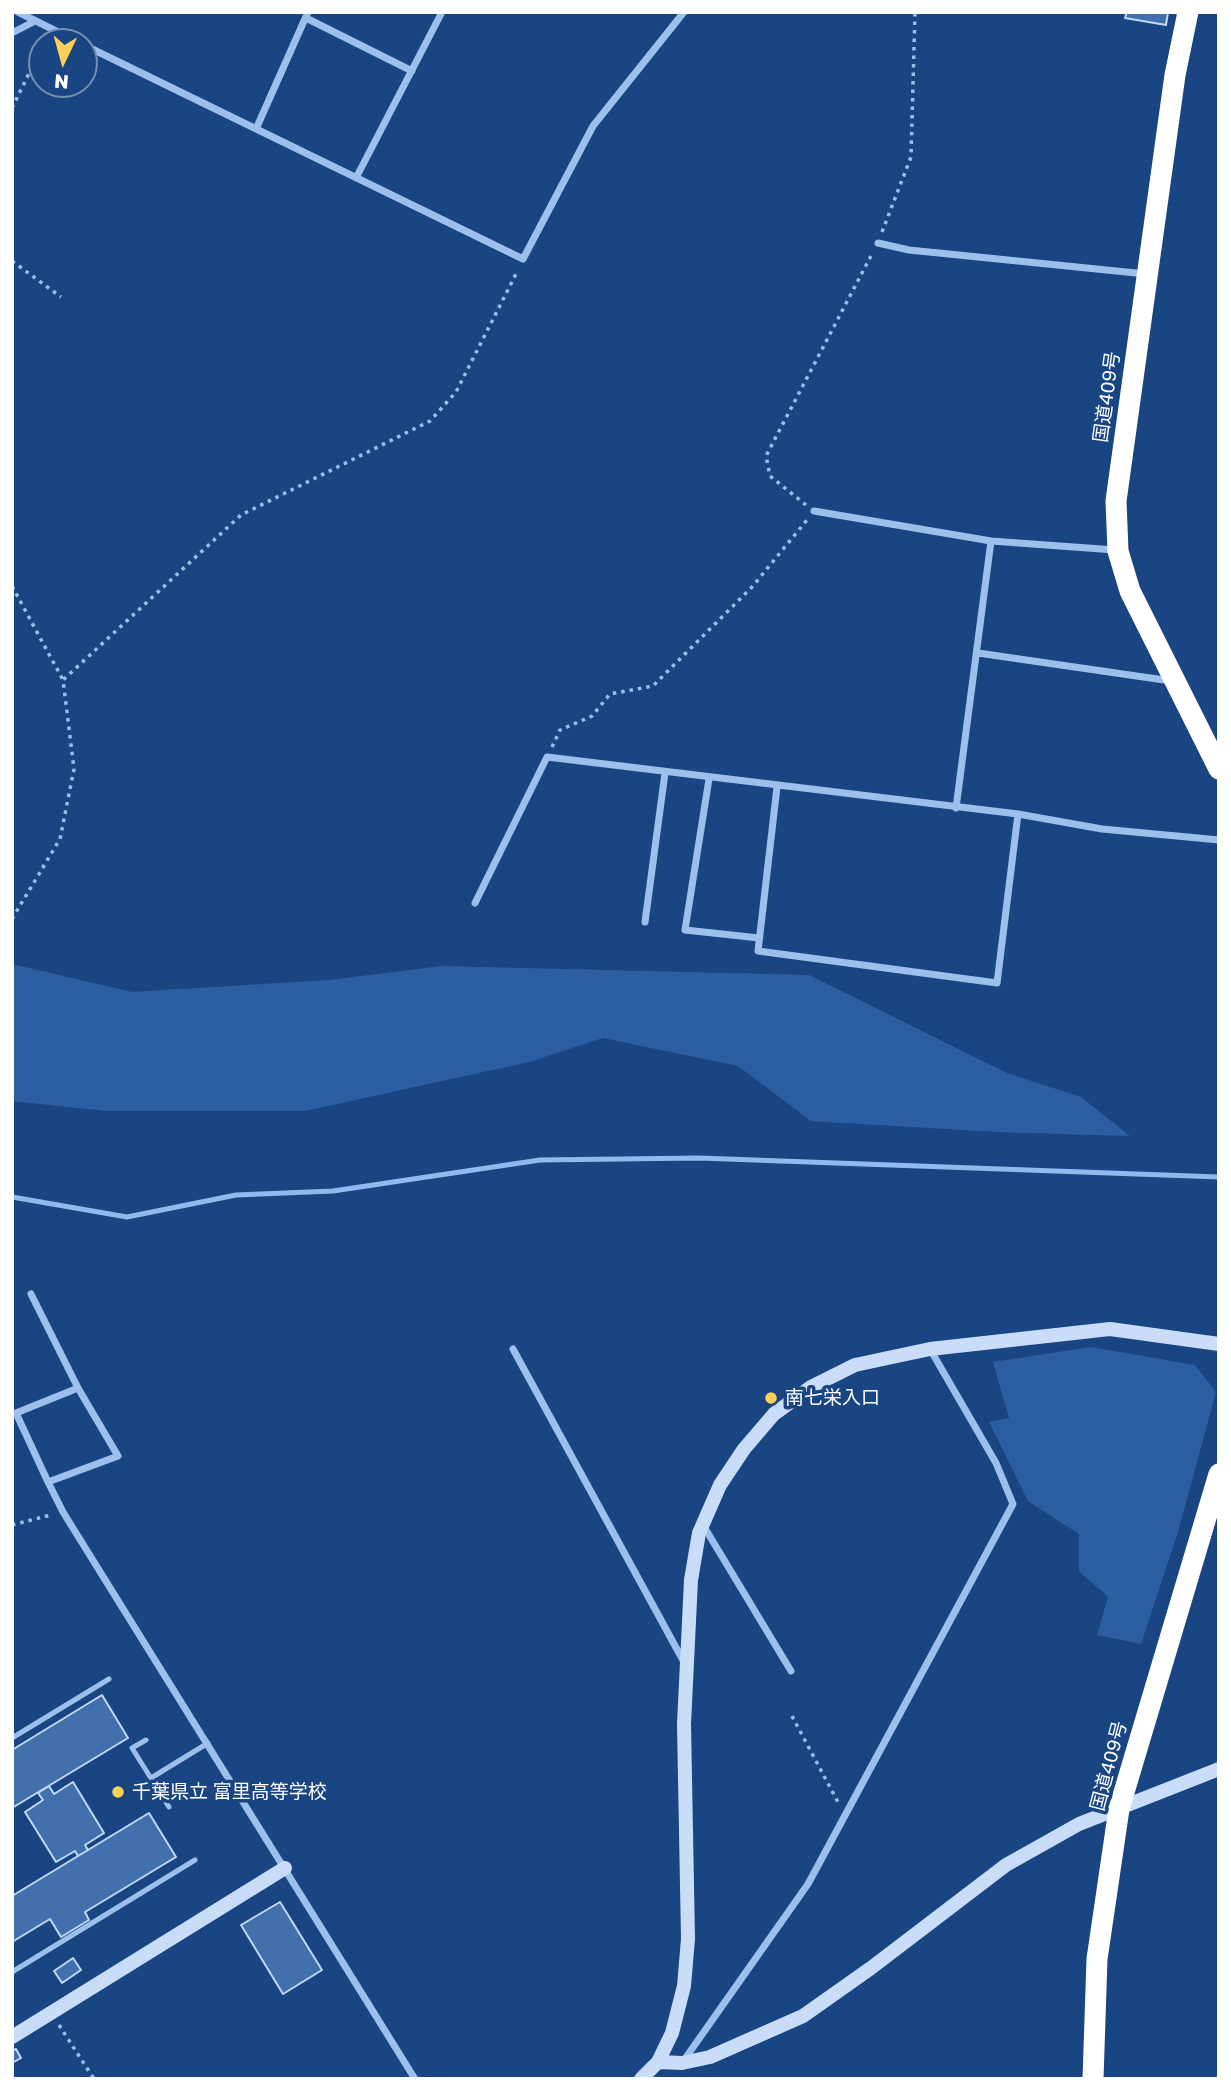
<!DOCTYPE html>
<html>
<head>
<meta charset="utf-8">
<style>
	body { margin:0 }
	#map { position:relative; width:1231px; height:2091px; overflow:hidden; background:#194682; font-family:"Golos Text",sans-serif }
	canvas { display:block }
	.frame { position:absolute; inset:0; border:14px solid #fff; pointer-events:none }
	.north { position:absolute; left:28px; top:28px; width:70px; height:70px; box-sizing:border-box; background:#194682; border:2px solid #7590b4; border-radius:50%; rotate:185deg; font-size:19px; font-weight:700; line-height:28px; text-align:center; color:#fff }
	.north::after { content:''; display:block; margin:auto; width:24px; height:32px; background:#fed058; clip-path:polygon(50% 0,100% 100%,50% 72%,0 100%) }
</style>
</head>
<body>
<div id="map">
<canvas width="1231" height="2091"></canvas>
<div class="frame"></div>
<div class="north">N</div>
</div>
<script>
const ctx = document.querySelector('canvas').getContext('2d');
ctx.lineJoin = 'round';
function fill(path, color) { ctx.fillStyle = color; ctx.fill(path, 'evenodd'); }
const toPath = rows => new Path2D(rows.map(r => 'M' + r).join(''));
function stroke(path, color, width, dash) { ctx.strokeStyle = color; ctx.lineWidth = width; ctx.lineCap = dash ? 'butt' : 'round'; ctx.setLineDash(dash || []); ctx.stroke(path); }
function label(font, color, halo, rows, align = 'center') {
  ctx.font = font + ' "Golos Text","Noto Sans JP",sans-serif'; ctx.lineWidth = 7; ctx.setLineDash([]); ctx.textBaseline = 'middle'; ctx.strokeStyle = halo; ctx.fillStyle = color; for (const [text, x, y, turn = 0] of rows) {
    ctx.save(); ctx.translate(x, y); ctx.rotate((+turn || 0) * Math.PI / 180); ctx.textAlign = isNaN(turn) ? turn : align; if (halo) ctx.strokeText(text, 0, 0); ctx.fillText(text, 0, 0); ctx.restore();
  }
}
fill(toPath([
	[12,964,132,992,329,980,442,966,809,975,1007,1073,1081,1097,1130,1136,995,1132,811,1121,738,1066,603,1038,529,1062,305,1111,106,1111,12,1101],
	[1091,1347,1195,1365,1216,1392,1178,1532,1141,1644,1097,1635,1108,1597,1079,1571,1079,1534,1028,1501,989,1422,1009,1418,993,1362]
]), '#2c5fa2');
stroke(toPath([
	[12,1197,127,1217,236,1195,333,1191,540,1160,699,1158,1219,1177]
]), '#90baee', 5);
const building = toPath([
	[1127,12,1168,12,1166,25,1125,18,1127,12],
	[102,1695,128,1738,12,1808,12,1750,102,1695],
	[73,1782,104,1833,85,1845,88,1850,78,1856,75,1851,56,1862,25,1812,43,1800,38,1793,49,1786,54,1794,73,1782],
	[149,1813,176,1857,85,1912,89,1920,61,1937,50,1919,12,1942,12,1896,149,1813],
	[280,1902,322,1970,283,1994,241,1925,280,1902],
	[73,1958,81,1970,62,1983,54,1971,73,1958],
	[16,2049,21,2058,12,2063,12,2051,16,2049]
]);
fill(building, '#4270ac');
stroke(building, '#c2daf8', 2);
stroke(toPath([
	[12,108,42,47],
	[882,232,911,157,915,12],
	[12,261,61,297],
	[806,505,770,476,766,456,873,252],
	[12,586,63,680],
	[552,747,560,730,592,716,610,694,653,686,752,587,807,520],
	[12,919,60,839,74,769,63,680,241,515,430,421,456,392,518,270],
	[12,1525,51,1515],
	[792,1716,839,1804],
	[59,2025,94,2079]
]), '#9dbfeb', 3.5, [3.5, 5]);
stroke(toPath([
	[12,1738,109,1679],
	[146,1740,132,1748,169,1807],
	[151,1778,208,1743],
	[12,1972,195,1860]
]), '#9dbfeb', 5);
stroke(toPath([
	[18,12,78,42],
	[306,18,412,71],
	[12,33,35,21],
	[84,45,523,259,593,126,684,12],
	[256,129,308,12],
	[356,178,442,12],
	[878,243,909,250,1146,274],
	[814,511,991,541,1115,550],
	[978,653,1171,681],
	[709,779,685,930,759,938],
	[777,787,758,951,997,983,1018,814],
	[956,808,991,541],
	[475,903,547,757,1018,814,1102,829,1219,840],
	[645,922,665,773],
	[31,1294,78,1388,118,1456,48,1482],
	[513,1349,685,1664],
	[78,1388,16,1413,48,1482,63,1512,415,2079],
	[703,1525,791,1671],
	[682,2063,808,1884,1013,1504,996,1463,930,1349]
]), '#9dbfeb', 7);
stroke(toPath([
	[12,2037,285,1868],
	[658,2062,682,2063,710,2057,803,2016,871,1968,1006,1865,1079,1824,1219,1769],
	[641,2079,658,2062,672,2033,684,1986,688,1939,684,1724,691,1580,699,1533,720,1485,744,1449,774,1414,811,1387,855,1365,930,1349,1110,1329,1219,1344]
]), '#c9ddf8', 14);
stroke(toPath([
	[1188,12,1175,75,1116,501,1118,551,1130,591,1219,769],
	[1093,2079,1097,1959,1119,1809,1219,1474]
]), '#fff', 21);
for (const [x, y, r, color] of [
	[771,1398,7,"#fed058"],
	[118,1792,7,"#fed058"]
]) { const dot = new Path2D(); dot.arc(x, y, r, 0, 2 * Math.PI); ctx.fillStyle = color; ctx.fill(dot); stroke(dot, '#194682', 2.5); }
label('19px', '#fff', '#194682', [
	["国道409号",1107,397,-82],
	["国道409号",1109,1766,-75]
]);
label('19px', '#fff', '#194682', [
	["南七栄入口",785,1398],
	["千葉県立 富里高等学校",132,1792]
], 'left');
</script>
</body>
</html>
